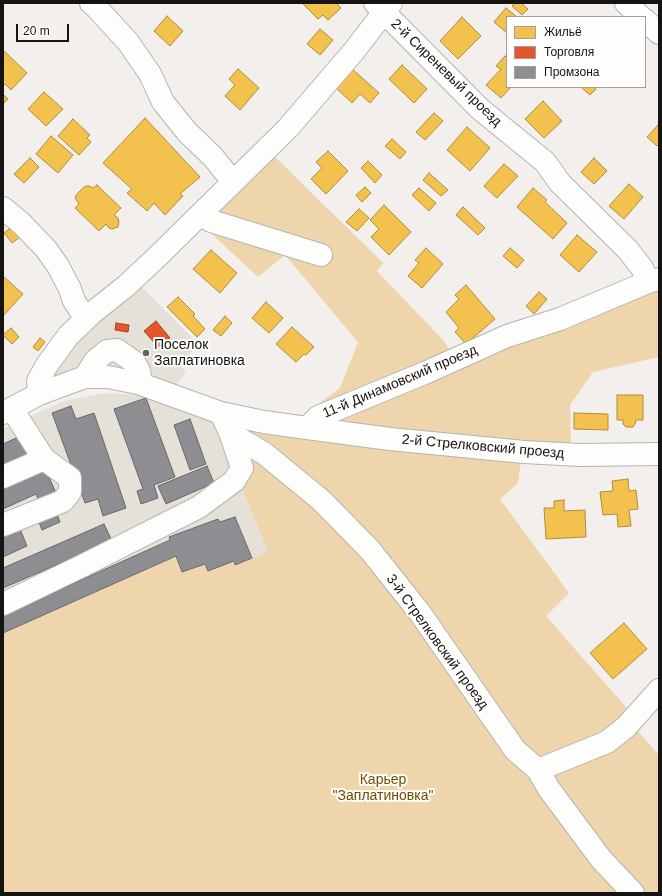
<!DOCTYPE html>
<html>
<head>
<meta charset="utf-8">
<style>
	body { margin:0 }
	#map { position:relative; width:662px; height:896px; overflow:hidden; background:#f2efec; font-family:Helvetica,sans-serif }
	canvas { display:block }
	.frame { position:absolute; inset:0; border:4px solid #151412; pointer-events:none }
	.legend { position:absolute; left:506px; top:16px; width:140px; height:72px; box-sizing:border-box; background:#fffefd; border:1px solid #a1a09f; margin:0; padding:5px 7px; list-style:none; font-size:12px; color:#151412 }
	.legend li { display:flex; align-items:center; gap:8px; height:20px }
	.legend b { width:20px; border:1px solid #a1a09f }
	.scale { position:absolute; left:16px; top:24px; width:53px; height:18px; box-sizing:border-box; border:2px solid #151412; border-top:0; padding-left:5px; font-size:12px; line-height:14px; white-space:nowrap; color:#151412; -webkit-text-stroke:3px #fffefd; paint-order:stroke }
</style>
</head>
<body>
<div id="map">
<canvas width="662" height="896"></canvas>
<div class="frame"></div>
<ul class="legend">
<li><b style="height:11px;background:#f2c14e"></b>Жильё</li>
<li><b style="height:11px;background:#e4572e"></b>Торговля</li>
<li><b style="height:11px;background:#8d8d92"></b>Промзона</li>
</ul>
<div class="scale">20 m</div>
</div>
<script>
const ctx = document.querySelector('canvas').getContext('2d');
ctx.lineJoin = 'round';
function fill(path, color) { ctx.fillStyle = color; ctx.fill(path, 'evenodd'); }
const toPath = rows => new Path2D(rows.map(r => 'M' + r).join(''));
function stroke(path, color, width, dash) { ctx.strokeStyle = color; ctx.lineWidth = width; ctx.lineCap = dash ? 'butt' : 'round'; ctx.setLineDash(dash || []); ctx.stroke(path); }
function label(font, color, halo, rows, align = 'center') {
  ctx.font = font + ' Helvetica,sans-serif'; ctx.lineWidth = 4; ctx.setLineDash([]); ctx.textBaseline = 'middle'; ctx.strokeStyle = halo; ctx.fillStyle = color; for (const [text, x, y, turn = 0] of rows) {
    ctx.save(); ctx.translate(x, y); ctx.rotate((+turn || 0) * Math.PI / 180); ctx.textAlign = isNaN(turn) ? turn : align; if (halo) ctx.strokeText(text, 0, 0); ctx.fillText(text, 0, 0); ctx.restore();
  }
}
fill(toPath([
	[139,284,199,345,179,364,186,373,173,387,51,378,51,366],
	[104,393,138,395,200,412,223,431,229,456,268,552,235,565,233,561,208,571,205,564,182,572,176,556,3,633,3,429,63,401]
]), '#e5e0d8');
fill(toPath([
	[271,153,383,263,377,271,444,341,453,355,314,407,340,388,358,342,285,255,258,277,201,224],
	[659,287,659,357,593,372,570,405,571,445,371,429,327,422,430,378],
	[238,426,521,460,518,483,500,499,569,593,546,616,625,706,634,727,659,755,659,893,3,893,3,633,176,556,182,572,205,564,208,571,234,561,236,564,268,552,229,456]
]), '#eed5ac');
const homes = toPath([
	[304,3,336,3,341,8,328,20,323,15,318,19,303,4,304,3],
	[515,3,521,3,528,9,522,15,512,6,515,3],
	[506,8,517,17,507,17,507,33,494,22,506,8],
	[167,16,183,31,170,46,154,31,167,16],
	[462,17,481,36,458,59,440,41,462,17],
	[320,29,333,40,320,55,307,44,320,29],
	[3,50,27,73,11,90,5,84,3,86,3,50],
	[505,56,507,58,507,87,511,87,501,98,486,85,501,69,496,66,505,56],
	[402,65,427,89,414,103,389,79,402,65],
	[351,68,379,93,370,103,360,94,352,103,334,86,351,68],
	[238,69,259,88,240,110,225,96,235,85,229,79,238,69],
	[581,87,594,87,596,89,590,95,581,87],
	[44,92,63,109,46,126,28,109,44,92],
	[3,94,8,99,3,104,3,94],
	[543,101,562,121,544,138,525,119,543,101],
	[434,113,443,121,425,140,416,132,434,113],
	[145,118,200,177,180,194,183,196,165,215,154,203,147,211,127,193,132,189,103,163,145,118],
	[73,119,90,135,87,138,91,142,79,155,58,136,73,119],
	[658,125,659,126,659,144,657,146,647,137,658,125],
	[467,127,490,148,470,171,447,150,467,127],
	[51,136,73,155,58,173,36,154,51,136],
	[392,139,406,152,400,159,385,146,392,139],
	[328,151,348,171,326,194,311,179,322,168,316,162,328,151],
	[30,158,39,167,24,183,14,174,30,158],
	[594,158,607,171,594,184,581,172,594,158],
	[368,161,382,175,375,183,361,168,368,161],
	[504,164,518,176,497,198,484,186,504,164],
	[429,173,448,190,441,196,423,180,429,173],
	[629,184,643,197,624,219,609,206,629,184],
	[97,185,121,208,114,215,118,218,119,222,118,227,112,229,109,228,106,224,99,231,75,208,79,204,75,198,77,194,83,188,86,186,89,186,93,188,97,185],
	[365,187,371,193,362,202,356,195,365,187],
	[419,188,436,203,429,211,412,195,419,188],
	[533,188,547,200,545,202,567,223,553,239,517,207,533,188],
	[384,205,411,232,389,255,371,237,379,229,370,220,384,205],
	[463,207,485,228,478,235,456,215,463,207],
	[359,209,369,218,357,231,346,222,359,209],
	[12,227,20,237,12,243,4,233,12,227],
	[577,235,597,252,579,272,560,255,577,235],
	[426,248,443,264,422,288,408,276,419,263,415,260,426,248],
	[510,248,524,260,517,268,503,256,510,248],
	[211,250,237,273,220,293,193,269,211,250],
	[3,276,23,294,3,316,3,276],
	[466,285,495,319,466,344,455,332,459,328,446,312,459,299,455,295,466,285],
	[539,292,547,299,534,314,526,306,539,292],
	[178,297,195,314,193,316,205,329,197,337,167,307,178,297],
	[266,302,283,318,269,333,252,318,266,302],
	[225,316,232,323,221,336,213,330,225,316],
	[292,327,314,347,306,355,304,354,296,362,276,344,292,327],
	[11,328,19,337,12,344,3,335,11,328],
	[40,338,45,342,38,351,33,347,40,338],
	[617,395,643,395,643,420,636,420,635,424,633,427,626,427,623,424,623,420,617,420,617,395],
	[574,413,608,414,608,430,574,429,574,413],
	[628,479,629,491,636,490,638,509,629,510,631,526,618,527,617,514,603,515,600,492,613,491,612,481,628,479],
	[564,500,564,511,585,510,586,537,546,539,544,508,554,508,554,501,564,500],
	[624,623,647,649,613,679,590,653,624,623]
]);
fill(homes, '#f2c14e');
stroke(homes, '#b08d3c', 1);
const shops = toPath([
	[156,321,170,338,158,347,144,331,156,321],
	[116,323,129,325,128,332,115,330,116,323]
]);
fill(shops, '#e4572e');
stroke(shops, '#a64326', 1);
const industry = toPath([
	[146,398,175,477,154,485,158,498,141,504,137,491,143,489,114,409,146,398],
	[71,406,76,419,94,413,126,508,103,516,98,499,85,503,52,413,71,406],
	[190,419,206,464,190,470,174,425,190,419],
	[25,434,33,452,3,465,3,444,25,434],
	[207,466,214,483,166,504,158,486,207,466],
	[45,468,56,493,39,501,36,494,3,509,3,487,45,468],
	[55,509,60,522,42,530,37,517,55,509],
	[235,517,252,558,235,565,234,561,208,571,205,564,182,572,176,556,3,633,3,615,170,540,169,537,218,519,220,522,235,517],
	[104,524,112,541,3,588,3,568,104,524],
	[20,529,27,546,3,557,3,537,20,529]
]);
fill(industry, '#8d8d92');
stroke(industry, '#69696c', 1);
const minor = toPath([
	[91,3,96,7,128,42,150,74,163,102,187,132,213,157,233,182],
	[375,3,480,109,545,162,560,183,628,250,642,268,648,282],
	[626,3,641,17],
	[645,20,659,33],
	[3,208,21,223,46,249,58,266,70,289,74,301,86,319],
	[201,214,211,221,321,255],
	[85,377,95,361,107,351,117,350,134,362,139,371,140,377,138,383],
	[39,394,38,381,47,365,68,336,92,313,126,286,158,256,288,128,354,51,391,3],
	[3,413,39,394,85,377,108,377,138,383,221,413,264,422,307,428,318,417,427,372,507,336,560,319,648,282,659,279],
	[221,413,231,435,240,439,265,454,321,500,370,550,420,613,515,750,538,770,549,789,601,859,633,893],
	[307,428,390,439,524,452,580,455,659,454],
	[3,477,44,459],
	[3,525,63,501,70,492,70,478,44,459,12,409],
	[3,604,84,565,199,507,234,481,242,468,231,435],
	[538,770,607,742,626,727,659,690]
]);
stroke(minor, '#b6b4b1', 24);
stroke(minor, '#fdfdfc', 22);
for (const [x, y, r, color] of [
	[146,353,4,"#62615e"]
]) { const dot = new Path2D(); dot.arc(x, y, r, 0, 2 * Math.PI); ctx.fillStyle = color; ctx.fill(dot); stroke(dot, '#fffefd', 1.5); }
label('14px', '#151412', '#fffefd', [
	["2-й Сиреневый проезд",446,73,44],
	["11-й Динамовский проезд",400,382,-23],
	["2-й Стрелковский проезд",483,447,5],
	["3-й Стрелковский проезд",437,642,54]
]);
label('14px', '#151412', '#fffefd', [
	["Поселок",154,345],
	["Заплатиновка",154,361]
], 'left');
label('14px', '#704e00', '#fffefd', [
	["Карьер",383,780],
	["\"Заплатиновка\"",383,796]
]);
</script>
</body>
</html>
